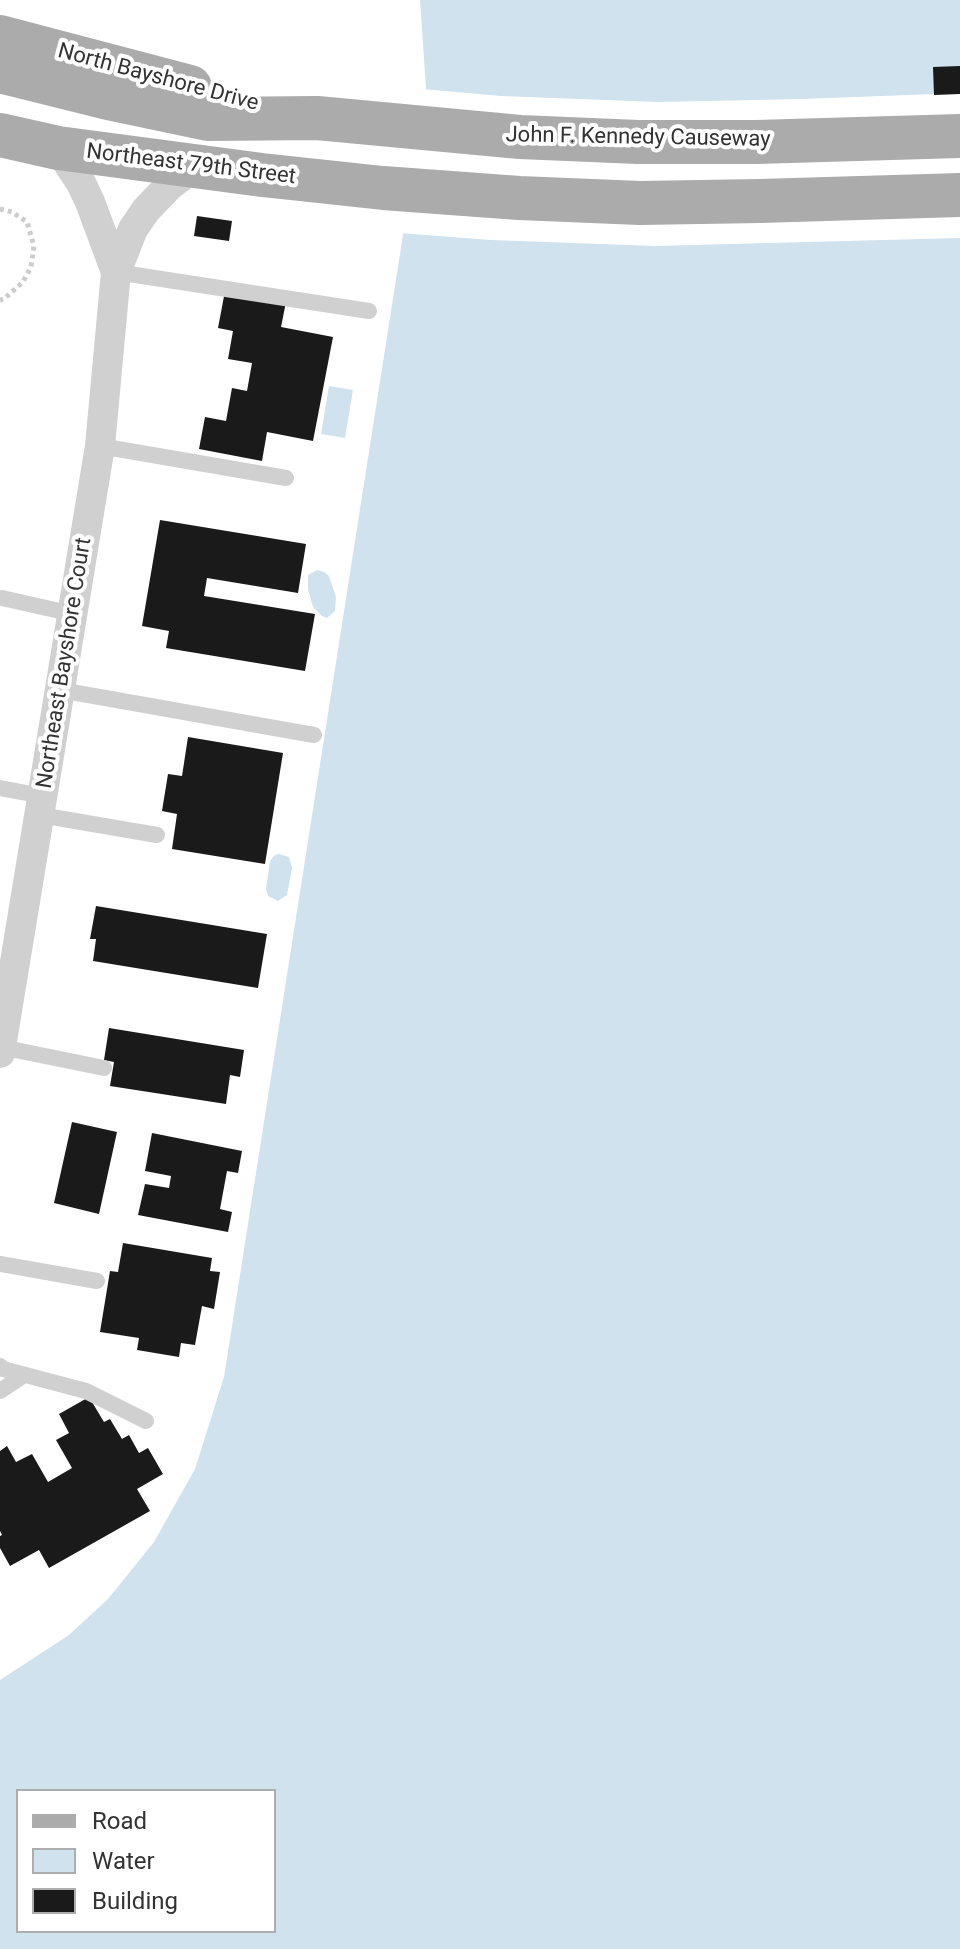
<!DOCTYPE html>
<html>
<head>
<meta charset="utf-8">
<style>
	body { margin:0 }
	#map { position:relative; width:960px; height:1949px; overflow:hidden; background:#fff; font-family:Roboto,sans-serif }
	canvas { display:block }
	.legend { position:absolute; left:16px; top:1789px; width:260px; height:144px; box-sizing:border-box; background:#fff; border:2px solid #adadad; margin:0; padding:10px 14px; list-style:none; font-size:24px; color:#333 }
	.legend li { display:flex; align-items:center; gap:16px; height:40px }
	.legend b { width:40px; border:2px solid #adadad }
</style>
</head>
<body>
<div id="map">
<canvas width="960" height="1949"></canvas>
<ul class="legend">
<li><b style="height:10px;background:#ababab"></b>Road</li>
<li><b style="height:22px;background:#cfe2ee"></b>Water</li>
<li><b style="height:22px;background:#1a1a1a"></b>Building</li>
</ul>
</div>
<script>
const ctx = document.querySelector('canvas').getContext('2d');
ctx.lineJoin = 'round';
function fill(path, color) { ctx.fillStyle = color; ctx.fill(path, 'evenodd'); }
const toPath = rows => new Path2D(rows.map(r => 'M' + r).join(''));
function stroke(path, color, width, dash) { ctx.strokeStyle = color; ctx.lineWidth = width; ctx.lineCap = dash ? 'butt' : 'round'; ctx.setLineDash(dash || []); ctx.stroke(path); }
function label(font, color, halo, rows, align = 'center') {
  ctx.font = font + ' Roboto,sans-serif'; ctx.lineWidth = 8; ctx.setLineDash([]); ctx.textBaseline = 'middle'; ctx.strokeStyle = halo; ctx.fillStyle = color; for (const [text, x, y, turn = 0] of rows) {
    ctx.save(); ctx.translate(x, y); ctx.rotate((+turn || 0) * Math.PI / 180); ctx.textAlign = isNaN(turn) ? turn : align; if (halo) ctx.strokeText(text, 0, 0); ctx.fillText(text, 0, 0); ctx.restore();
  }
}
fill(toPath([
	[420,0,960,0,960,1949,0,1949,0,1680,69,1635,108,1599,154,1542,195,1469,224,1377,426,88],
	[18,1791,274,1791,274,1931,18,1931],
	[329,386,353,390,345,438,321,434],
	[317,570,324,572,329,576,336,597,335,611,327,618,322,616,313,607,308,589,308,575],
	[279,854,289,857,292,868,287,895,278,901,268,896,266,889,270,861,275,855]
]), '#cfe2ee');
fill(toPath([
	[422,89,501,96,657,102,803,99,960,93,960,238,655,246,491,240,399,233]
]), '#fff');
fill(toPath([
	[960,66,960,94,934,95,933,67],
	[197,216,232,221,229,241,194,236],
	[225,291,286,302,281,327,333,337,313,441,267,432,262,461,199,449,205,417,226,421,232,388,247,391,252,363,228,359,233,331,218,328],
	[160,520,306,544,298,593,207,578,204,596,315,614,305,671,166,648,169,631,142,626],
	[188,737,283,753,265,864,172,849,177,814,162,811,168,774,182,776],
	[96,906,267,934,258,988,93,961,96,939,90,939],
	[109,1028,244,1050,240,1077,230,1075,226,1104,110,1086,114,1062,104,1060],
	[72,1122,117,1132,99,1214,54,1203],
	[152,1133,242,1151,238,1173,227,1171,220,1209,232,1212,228,1232,138,1215,145,1184,169,1188,171,1176,145,1171],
	[123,1243,212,1258,210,1271,220,1272,214,1309,202,1306,195,1345,181,1343,179,1357,137,1350,139,1338,100,1332,110,1271,118,1272],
	[89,1397,104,1422,110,1419,122,1439,129,1435,139,1453,148,1448,163,1474,137,1489,150,1511,49,1568,39,1550,10,1566,0,1548,0,1536,2,1535,0,1531,0,1451,7,1446,16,1462,32,1454,48,1482,72,1468,56,1440,69,1433,59,1414]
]), '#1a1a1a');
stroke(toPath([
	[0,209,12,212,27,222,34,246,31,267,23,282,4,299,0,300]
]), '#cdcdcd', 5, [4, 4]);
stroke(toPath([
	[116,272,369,311],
	[100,446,286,478],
	[2,598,73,614],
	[60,690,314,735],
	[0,788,43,796],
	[40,815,157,835],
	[1,1047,104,1068],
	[0,1264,97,1281],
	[0,1366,3,1369,86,1391,146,1421],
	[0,1391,24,1375]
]), '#d0d0d0', 16);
stroke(toPath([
	[58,148,81,183,90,202,116,272],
	[0,1053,100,446,116,272,133,229,146,210,169,186,195,166]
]), '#d0d0d0', 30);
stroke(toPath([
	[0,37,190,87],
	[0,71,108,98,208,119,317,118,520,137,638,142,756,142,960,136],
	[0,135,58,148,262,175,383,188,519,198,640,203,760,201,960,195]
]), '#ababab', 44);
label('22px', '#333', '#fff', [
	["North Bayshore Drive",158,78,15],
	["John F. Kennedy Causeway",638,138,1],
	["Northeast 79th Street",191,165,7],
	["Northeast Bayshore Court",65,663,-81]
]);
</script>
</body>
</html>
